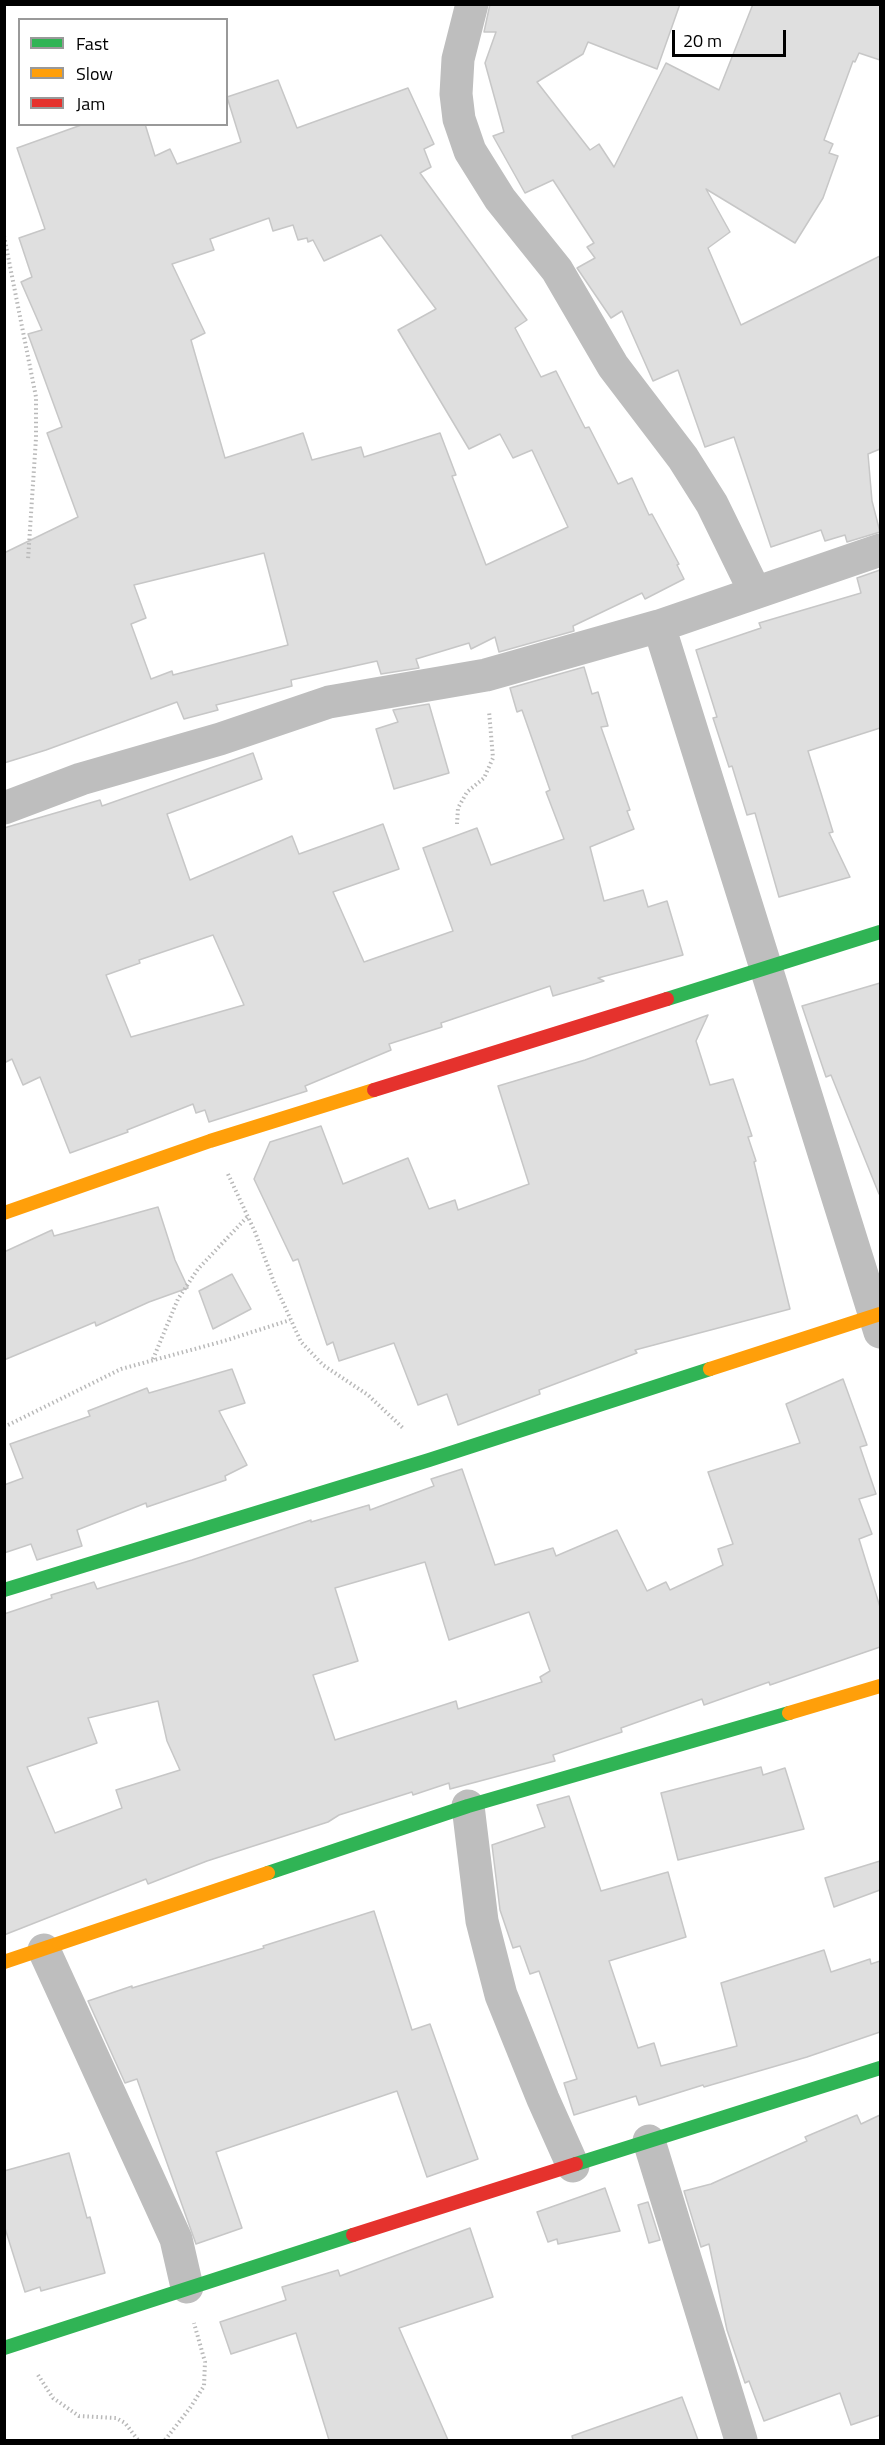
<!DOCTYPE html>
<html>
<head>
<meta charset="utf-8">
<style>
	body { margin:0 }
	#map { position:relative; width:885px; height:2445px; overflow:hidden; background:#fff; font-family:"Titillium Web",sans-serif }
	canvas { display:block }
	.frame { position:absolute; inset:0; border:6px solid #000; pointer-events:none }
	.legend { position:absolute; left:18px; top:18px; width:210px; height:108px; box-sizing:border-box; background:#fff; border:2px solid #999; margin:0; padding:8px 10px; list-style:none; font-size:18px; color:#000 }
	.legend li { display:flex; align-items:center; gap:12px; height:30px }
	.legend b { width:30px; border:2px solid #999 }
	.scale { position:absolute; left:672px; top:30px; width:114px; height:27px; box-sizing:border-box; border:3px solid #000; border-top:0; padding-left:8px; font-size:18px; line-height:21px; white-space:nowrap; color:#000; -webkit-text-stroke:4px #fff; paint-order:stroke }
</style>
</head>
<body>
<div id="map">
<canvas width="885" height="2445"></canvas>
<div class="frame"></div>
<ul class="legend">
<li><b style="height:8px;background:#30b455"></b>Fast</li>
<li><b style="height:8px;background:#ff9f0a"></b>Slow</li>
<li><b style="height:8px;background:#e5322d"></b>Jam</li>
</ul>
<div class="scale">20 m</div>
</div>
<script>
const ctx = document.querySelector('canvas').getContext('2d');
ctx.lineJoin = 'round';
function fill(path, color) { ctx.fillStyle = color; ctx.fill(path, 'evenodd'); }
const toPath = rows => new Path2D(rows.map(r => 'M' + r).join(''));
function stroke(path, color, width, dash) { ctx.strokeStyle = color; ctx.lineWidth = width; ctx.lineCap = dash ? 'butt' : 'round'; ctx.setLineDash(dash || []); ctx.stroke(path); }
const building = toPath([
	[490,4,680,4,657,69,588,42,583,54,537,82,590,150,599,144,614,167,666,63,719,90,753,4,880,4,880,60,859,53,855,62,853,61,824,140,833,144,829,153,838,156,823,198,795,243,706,189,730,232,708,248,741,325,880,256,880,449,868,454,872,501,880,532,847,542,845,535,825,541,821,530,771,547,734,437,705,447,678,370,653,381,622,311,611,318,577,268,595,258,587,247,594,243,553,180,525,193,493,136,504,132,485,63,496,32,484,32,490,4],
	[278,80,297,128,408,88,434,144,424,149,431,167,420,173,527,320,515,328,541,377,556,371,585,428,589,427,618,484,632,478,649,515,652,514,679,564,677,565,684,579,645,599,642,593,573,626,574,631,499,652,495,637,471,649,469,643,416,659,419,668,381,674,377,661,291,680,292,686,216,705,218,710,184,719,177,702,46,750,4,763,4,553,78,517,47,433,62,427,28,334,42,330,21,282,32,277,19,238,45,229,17,148,84,124,145,124,155,156,170,149,177,164,241,142,227,97,278,80],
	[269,218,273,231,293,225,298,240,307,238,308,242,313,240,324,261,381,235,436,309,398,330,469,449,500,434,513,458,532,450,568,527,486,565,452,476,456,475,440,433,364,457,361,447,312,460,303,433,225,458,191,340,205,333,172,264,214,250,210,239,269,218],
	[264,553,288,645,173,675,172,671,151,679,131,624,146,618,134,585,264,553],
	[880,570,880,728,808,751,833,832,829,833,850,877,779,897,755,813,747,815,732,766,729,767,713,718,717,717,696,650,761,628,759,623,861,593,857,578,880,570],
	[584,667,592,694,598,692,608,726,601,727,630,810,627,811,634,829,590,847,604,901,643,890,648,907,667,901,683,955,598,978,604,981,553,996,550,986,441,1023,442,1027,389,1044,391,1050,305,1086,307,1091,209,1122,205,1110,196,1113,193,1104,127,1130,128,1132,70,1153,40,1077,23,1085,12,1059,4,1063,4,828,100,800,102,806,253,753,262,779,167,814,190,880,292,836,299,854,383,824,399,869,333,892,364,962,453,931,423,848,477,828,491,865,564,839,546,792,550,790,522,710,517,712,510,688,584,667],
	[213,935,244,1005,131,1037,106,975,140,963,139,960,213,935],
	[429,704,449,773,394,789,376,729,398,722,393,710,429,704],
	[880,983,880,1194,879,1194,831,1075,826,1077,802,1006,880,983],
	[708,1015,696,1041,710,1085,733,1079,752,1136,748,1137,756,1161,754,1162,790,1309,635,1350,637,1353,539,1390,540,1394,458,1425,447,1394,418,1405,394,1343,339,1361,333,1342,327,1345,298,1259,293,1261,254,1179,270,1142,321,1126,343,1184,408,1158,429,1209,455,1200,458,1210,529,1184,498,1086,585,1060,708,1015],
	[158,1207,175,1260,188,1288,149,1302,96,1326,95,1322,4,1360,4,1252,52,1230,54,1236,158,1207],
	[232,1274,251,1309,213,1329,199,1291,232,1274],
	[232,1369,245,1403,219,1411,247,1465,225,1476,226,1480,147,1507,146,1503,77,1530,82,1546,37,1560,31,1544,4,1553,4,1485,23,1478,10,1444,90,1416,88,1411,147,1388,149,1393,232,1369],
	[843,1379,867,1445,860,1447,876,1494,859,1499,872,1534,859,1539,880,1607,880,1647,770,1685,769,1682,704,1705,702,1699,621,1728,622,1732,553,1755,555,1761,450,1789,449,1783,413,1795,412,1792,339,1815,328,1822,207,1861,148,1884,146,1879,4,1935,4,1614,52,1598,51,1595,94,1582,97,1589,192,1560,311,1520,311,1522,369,1505,370,1510,434,1486,431,1479,462,1469,495,1565,553,1548,556,1556,617,1530,647,1591,666,1582,670,1590,723,1565,718,1549,733,1544,708,1472,800,1443,786,1404,843,1379],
	[425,1562,449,1640,529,1612,550,1671,540,1677,542,1682,458,1709,456,1701,335,1740,313,1675,358,1661,335,1588,425,1562],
	[158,1701,167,1741,180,1770,116,1790,122,1808,55,1833,27,1767,97,1743,88,1718,158,1701],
	[761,1767,763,1775,785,1768,804,1829,678,1860,661,1793,761,1767],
	[569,1796,601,1891,668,1872,686,1937,609,1961,638,2048,654,2043,661,2066,737,2046,721,1983,824,1950,831,1972,870,1959,871,1964,880,1961,880,2032,807,2057,704,2087,703,2085,639,2105,636,2096,574,2115,564,2083,577,2079,539,1971,530,1974,520,1946,513,1948,500,1910,492,1845,545,1827,537,1805,569,1796],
	[880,1861,880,1890,834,1907,825,1878,880,1861],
	[374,1911,412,2030,430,2024,478,2159,427,2177,397,2091,216,2152,242,2228,196,2244,137,2079,125,2083,88,2001,132,1986,132,1988,264,1948,263,1946,374,1911],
	[857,2115,861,2124,880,2115,880,2415,851,2425,840,2393,764,2421,749,2381,745,2383,727,2330,709,2244,701,2247,684,2191,711,2184,807,2141,805,2137,857,2115],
	[69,2153,87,2218,90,2217,105,2273,41,2291,40,2287,25,2292,4,2225,4,2171,69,2153],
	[605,2188,620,2231,558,2244,557,2239,548,2242,537,2212,605,2188],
	[648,2202,660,2240,649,2243,638,2205,648,2202],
	[470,2228,493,2297,399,2328,448,2440,329,2440,296,2333,231,2354,220,2322,286,2300,282,2287,338,2270,340,2276,470,2228],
	[682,2397,698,2440,573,2440,572,2436,682,2397]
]);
fill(building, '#dfdfdf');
stroke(building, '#c7c7c7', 1.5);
stroke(toPath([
	[4,236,36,397,36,438,28,560],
	[457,824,458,808,467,792,484,778,493,758,489,711],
	[228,1174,255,1232,275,1285,301,1342,323,1365,368,1395,404,1429],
	[153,1359,178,1299,198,1269,248,1216],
	[4,1427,121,1369,224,1341,290,1320],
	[38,2375,53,2398,79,2416,116,2418,125,2423,138,2440],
	[165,2440,190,2408,204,2386,205,2362,194,2323]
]), '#b9b9b9', 4, [1.5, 3]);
stroke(toPath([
	[472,4,458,59,456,94,459,119,470,151,500,199,557,270,613,366,683,458,712,504,755,592],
	[659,626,880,1332],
	[4,808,81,779,220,739,329,702,486,675,659,626,880,550],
	[468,1806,482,1921,501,1995,543,2099,573,2166],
	[44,1950,176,2239,187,2287],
	[649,2141,741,2440]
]), '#bebebe', 33);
stroke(toPath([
	[667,999,880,932],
	[4,1590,429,1460,710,1369],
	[268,1873,468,1806,789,1713],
	[576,2164,880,2068],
	[4,2348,353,2235]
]), '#30b455', 14);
stroke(toPath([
	[4,1213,210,1141,374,1090],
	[710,1369,880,1314],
	[789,1713,880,1686],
	[4,1962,268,1873]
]), '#ff9f0a', 14);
stroke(toPath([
	[374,1090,667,999],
	[353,2235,576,2164]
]), '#e5322d', 14);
</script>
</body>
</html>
